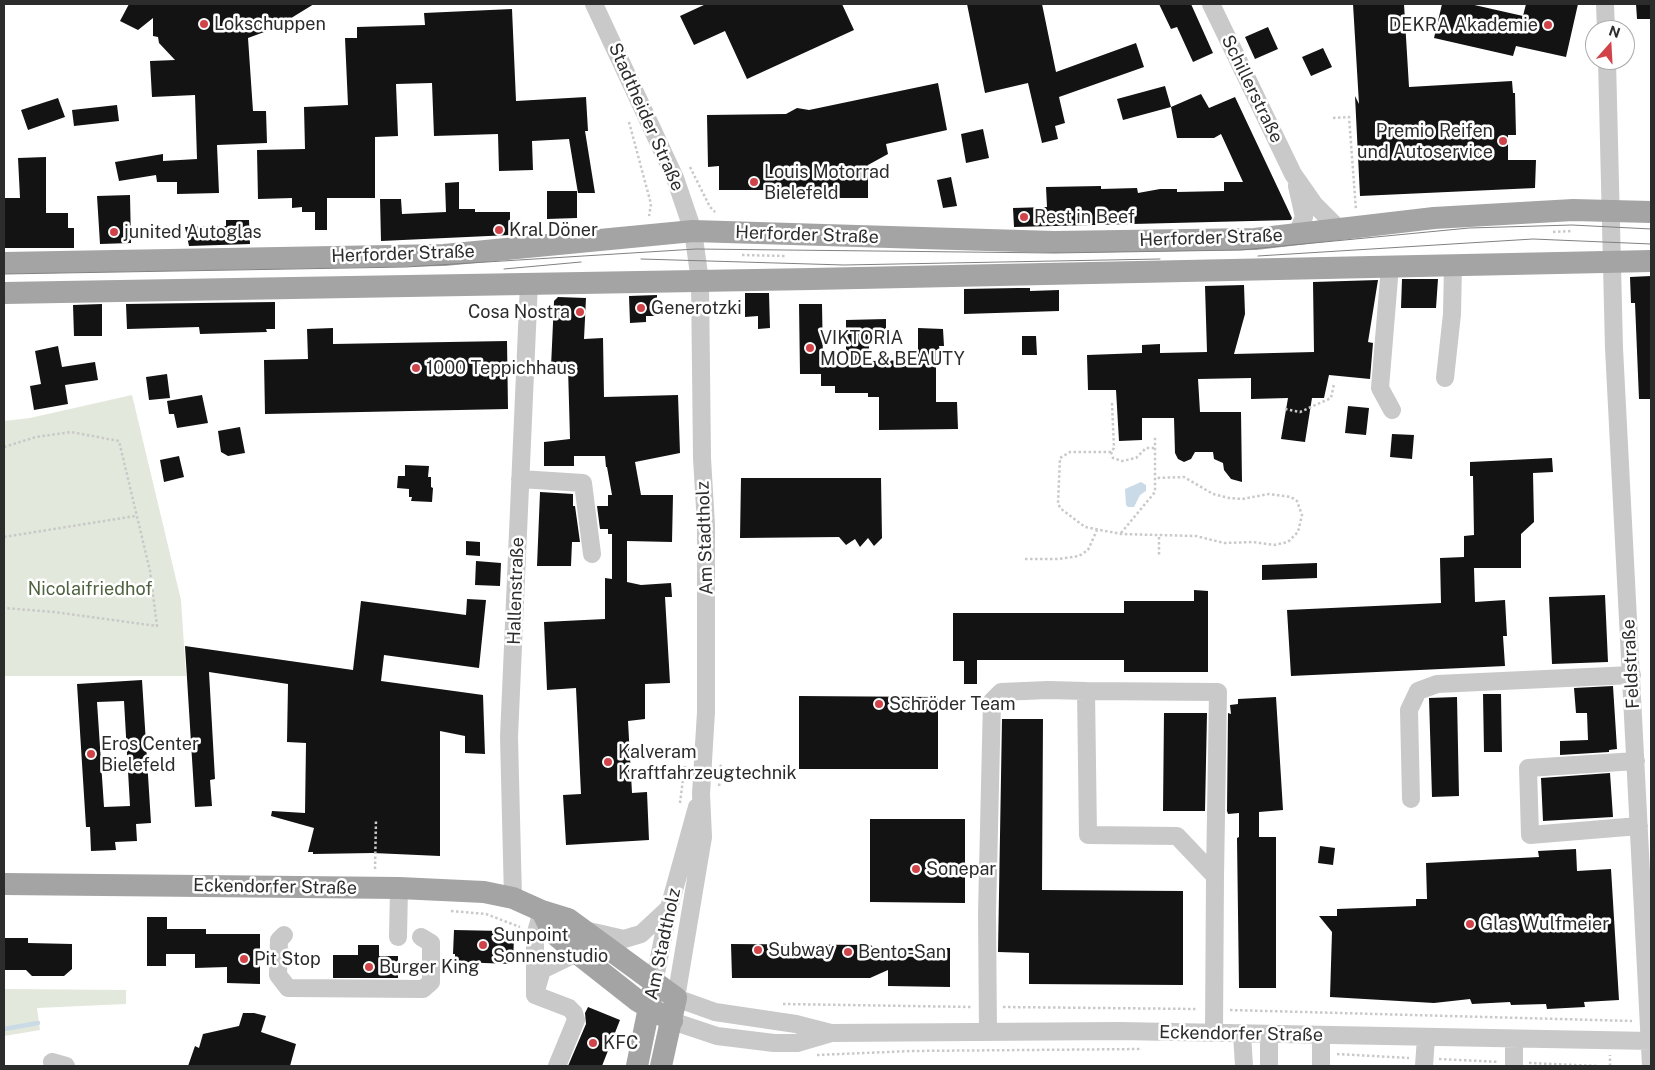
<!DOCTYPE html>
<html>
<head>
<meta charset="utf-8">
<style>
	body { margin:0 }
	#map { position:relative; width:1655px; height:1070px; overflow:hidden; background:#fff; font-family:"Public Sans",sans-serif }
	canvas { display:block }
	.frame { position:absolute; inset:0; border:5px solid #2c2c2c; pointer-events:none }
	.north { position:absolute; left:1585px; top:20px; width:50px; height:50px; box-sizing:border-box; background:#fff; border:1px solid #ababab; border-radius:50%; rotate:19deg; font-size:14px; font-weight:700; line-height:20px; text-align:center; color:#2c2c2c }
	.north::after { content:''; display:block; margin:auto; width:18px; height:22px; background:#cf4349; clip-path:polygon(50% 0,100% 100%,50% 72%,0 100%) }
</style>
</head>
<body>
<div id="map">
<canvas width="1655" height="1070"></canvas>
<div class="frame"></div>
<div class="north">N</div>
</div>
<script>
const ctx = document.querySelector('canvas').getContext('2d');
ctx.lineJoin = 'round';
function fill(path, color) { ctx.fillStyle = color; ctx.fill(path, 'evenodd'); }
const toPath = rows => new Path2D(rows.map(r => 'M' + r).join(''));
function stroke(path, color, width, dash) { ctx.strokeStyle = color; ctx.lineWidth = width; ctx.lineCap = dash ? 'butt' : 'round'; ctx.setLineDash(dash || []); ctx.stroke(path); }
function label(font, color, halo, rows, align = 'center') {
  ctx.font = font + ' "Public Sans",sans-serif'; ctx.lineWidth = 5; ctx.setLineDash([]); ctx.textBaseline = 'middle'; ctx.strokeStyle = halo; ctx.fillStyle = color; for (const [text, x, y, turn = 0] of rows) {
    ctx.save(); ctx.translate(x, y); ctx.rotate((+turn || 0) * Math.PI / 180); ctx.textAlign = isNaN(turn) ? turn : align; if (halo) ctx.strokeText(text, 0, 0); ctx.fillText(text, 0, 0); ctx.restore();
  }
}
fill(toPath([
	[132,395,181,600,186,676,4,676,4,421,30,418],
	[4,989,126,990,126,1004,37,1008,40,1030,4,1036]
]), '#e2e8db');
fill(toPath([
	[1141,482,1146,485,1146,491,1140,495,1134,507,1128,507,1126,505,1125,489]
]), '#cadae6');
stroke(toPath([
	[4,1029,38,1023]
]), '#cadae6', 4.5);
fill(toPath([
	[129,4,314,4,275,28,248,38,253,111,266,111,267,143,217,145,219,193,177,194,177,182,157,182,156,175,119,181,115,162,163,154,163,161,197,159,195,95,152,97,150,61,175,60,159,43,158,37,153,36,153,18,138,30,120,21],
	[706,4,842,4,854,30,747,79,725,31,694,45,680,16],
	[967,4,1042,4,1056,72,1136,43,1144,67,1059,97,1065,123,1055,126,1058,139,1042,143,1028,83,985,93],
	[1159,4,1191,4,1213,53,1193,62,1177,27,1171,29],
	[1353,4,1404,4,1409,87,1512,81,1513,93,1515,93,1516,135,1508,135,1508,160,1536,160,1535,188,1360,196,1355,96,1359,104],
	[1442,4,1470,4,1523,16,1526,4,1578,4,1566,57,1516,46,1513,56,1434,38],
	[1636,4,1651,4,1651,19,1637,19],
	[512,9,516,101,586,97,588,131,585,131,595,193,578,193,569,139,532,141,533,170,499,171,498,134,434,136,432,83,396,84,398,136,375,137,375,198,327,198,327,230,315,230,315,212,302,212,302,207,292,208,292,198,258,199,257,150,305,149,304,107,348,105,345,38,357,38,357,27,425,25,424,13],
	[1268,27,1278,49,1255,59,1245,37],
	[1323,48,1332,67,1311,76,1302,57],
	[938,83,947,130,886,144,888,154,868,165,868,198,815,198,815,190,719,190,719,166,708,167,707,115,786,114,797,108,809,110],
	[1165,86,1171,107,1123,120,1117,99],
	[1201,94,1209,108,1235,97,1292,218,1291,220,1014,227,1013,208,1047,207,1046,187,1101,186,1101,189,1137,188,1138,193,1160,189,1177,189,1177,192,1224,191,1224,182,1243,182,1221,134,1214,138,1177,138,1171,107],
	[58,98,65,117,28,130,21,110],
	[117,105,119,121,74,126,72,110],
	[983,129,989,158,966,163,961,134],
	[46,157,46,213,68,213,68,228,74,228,74,248,4,248,4,198,20,198,18,158],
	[951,177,957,206,943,208,937,180],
	[459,182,459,209,475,209,475,212,510,212,510,235,381,241,380,199,401,199,402,214,446,212,445,183],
	[547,191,577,191,577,218,547,219],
	[130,195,131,243,100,244,97,196],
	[226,220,249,220,250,244,189,246,185,227,226,226],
	[1651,276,1651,399,1639,399,1635,303,1631,303,1630,277],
	[1402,279,1438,279,1436,308,1401,308],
	[1378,280,1368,342,1373,343,1370,379,1329,375,1324,398,1312,398,1305,442,1281,439,1288,398,1251,399,1251,378,1198,379,1200,412,1241,412,1242,482,1231,479,1224,470,1223,463,1214,459,1213,452,1195,452,1191,459,1184,462,1178,459,1175,453,1174,418,1142,418,1142,440,1119,441,1116,390,1088,390,1087,355,1142,353,1142,345,1160,344,1160,353,1207,352,1205,286,1244,285,1245,314,1234,354,1314,352,1313,282],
	[1018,288,1030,288,1030,291,1059,290,1059,311,964,314,964,289],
	[745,293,769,293,770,328,758,329,758,316,745,317],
	[657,295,657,316,646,316,646,322,630,323,629,296],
	[558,297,586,298,584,339,603,338,604,397,678,395,680,453,635,462,641,495,673,495,672,542,627,541,627,582,641,585,671,583,672,597,665,597,670,683,645,684,645,719,628,721,632,793,647,792,649,840,566,845,563,795,581,794,576,688,547,690,544,622,605,619,605,578,612,579,612,534,608,534,608,529,600,529,597,506,608,506,608,495,612,495,607,467,606,467,605,456,574,456,574,466,544,466,544,442,570,439,568,367,551,367,554,301],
	[275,302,275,329,266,329,267,332,200,334,199,327,127,329,126,304],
	[102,304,102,336,74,336,73,305],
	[799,304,822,304,823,362,846,361,846,320,886,319,886,333,869,333,869,361,918,360,918,328,943,329,944,346,939,346,940,351,936,350,936,402,957,402,958,429,879,430,879,397,868,397,868,393,835,393,835,386,821,386,821,374,800,374],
	[333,328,333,344,507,341,508,409,265,414,264,360,308,359,307,329],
	[1022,336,1036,336,1037,355,1022,355],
	[58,346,62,367,95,362,98,380,65,385,68,404,34,410,30,386,41,384,35,351],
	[167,374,170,398,149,400,146,377],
	[202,395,208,423,177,428,174,414,169,414,167,401],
	[1348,406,1369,408,1366,435,1345,433],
	[240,427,245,453,228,456,221,452,218,431],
	[1392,434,1414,435,1412,459,1390,457],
	[179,456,184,477,164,482,160,460],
	[1552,458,1553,472,1533,473,1534,522,1521,534,1521,568,1474,568,1475,602,1505,600,1507,636,1503,636,1505,666,1291,676,1287,610,1441,603,1440,558,1464,557,1464,536,1474,535,1473,476,1470,476,1470,462],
	[405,465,429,466,428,477,431,477,431,487,433,488,432,502,411,501,412,497,409,497,409,489,397,488,398,476,405,476],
	[741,478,881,478,882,538,874,546,868,538,860,547,855,539,846,545,839,537,740,538],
	[540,492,573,494,573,506,575,506,580,542,572,542,571,566,537,566],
	[466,541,480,542,480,556,466,555],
	[476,561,501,563,500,586,475,585],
	[1317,563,1317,578,1262,580,1262,565],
	[1194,590,1208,591,1208,672,1124,672,1124,660,977,660,977,684,964,684,964,661,953,661,953,613,1124,613,1124,601,1194,601],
	[1605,595,1608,662,1552,664,1549,597],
	[467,599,486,600,479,668,384,655,381,681,483,695,485,754,465,753,465,736,440,731,440,856,373,853,313,854,313,852,308,852,314,828,271,816,272,811,305,813,306,743,287,742,288,684,209,672,215,779,210,780,212,806,195,807,185,646,353,670,361,601,466,615],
	[142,680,151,823,136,824,137,841,115,842,116,850,91,851,90,827,86,827,77,684],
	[124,701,130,806,104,807,97,702],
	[1613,686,1617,749,1609,750,1609,752,1560,755,1560,741,1588,740,1587,713,1576,713,1574,688],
	[1483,694,1501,694,1502,752,1484,752],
	[799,696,938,697,938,769,799,769],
	[1276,697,1283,810,1259,812,1259,837,1276,837,1276,988,1239,988,1237,838,1239,837,1239,813,1228,814,1227,811,1228,713,1231,714,1230,705,1238,704,1238,699],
	[1457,697,1459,796,1432,797,1429,698],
	[1164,713,1207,713,1205,811,1163,811],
	[1002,719,1043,719,1042,890,1183,891,1183,985,1029,984,1029,953,998,952],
	[1610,773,1613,817,1543,821,1541,778],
	[870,819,965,819,965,903,870,902],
	[1320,846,1335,848,1333,865,1318,863],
	[1576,849,1577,871,1611,869,1619,1000,1584,1002,1585,1007,1547,1009,1546,1004,1511,1005,1510,1002,1472,1004,1470,999,1434,1003,1330,997,1332,932,1319,916,1337,916,1337,909,1416,906,1416,899,1427,899,1426,863,1539,857,1538,851],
	[147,917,167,917,167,929,206,929,206,934,260,934,260,984,227,983,227,967,195,968,195,954,166,954,166,966,147,966],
	[454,930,503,931,503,937,514,937,513,964,455,962,455,954,453,954],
	[4,938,28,938,28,943,72,944,72,969,64,976,32,976,26,970,4,970],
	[731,944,870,945,877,948,950,948,950,987,888,986,888,970,870,978,732,978],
	[358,945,379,945,379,956,398,956,398,978,333,978,333,955,358,955],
	[588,1007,620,1020,602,1066,568,1066,586,1024,585,1013],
	[243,1013,254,1013,266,1016,261,1032,296,1044,290,1066,188,1066,195,1046,199,1048,203,1034,239,1026]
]), '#131313');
stroke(toPath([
	[1333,118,1349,117,1356,210],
	[629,122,651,204,649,216],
	[690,167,710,207,715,212],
	[1553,232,1571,231],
	[742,255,785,256],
	[1112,403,1114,448,1111,452,1070,452,1060,458,1058,503,1060,508,1085,527,1121,534,1196,536,1224,543,1253,542,1274,545,1288,542,1298,532,1302,515,1297,501,1291,497,1269,494,1242,499,1229,498,1213,494,1184,477,1156,478],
	[1285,409,1300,412,1331,398,1334,384],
	[4,447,36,437,71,432,119,441,150,571,157,626,54,612,4,608],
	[1111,452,1113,458,1122,461,1136,458,1146,448,1154,448],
	[1121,533,1155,492,1155,437],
	[4,537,135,516],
	[1159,537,1159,557],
	[1025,559,1059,559,1079,556,1088,550,1097,530],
	[719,786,722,768,720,765],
	[680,803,685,764],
	[375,869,376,820],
	[451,911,486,914,520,927],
	[783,1004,972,1007],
	[1003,1007,1197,1009],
	[1230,1010,1632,1021],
	[1337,1054,1409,1058],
	[817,1055,911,1051,1142,1049],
	[1439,1059,1499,1062],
	[1529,1063,1598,1066],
	[1610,1066,1610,1055]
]), '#c9c9c9', 2.5, [2.5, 2.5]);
stroke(toPath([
	[594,4,675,178,693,231,700,281,702,458,706,525,706,712,701,794,703,837,676,998,715,1012,796,1024,831,1033],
	[1211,4,1293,174,1314,204,1339,229],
	[1605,4,1606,30],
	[1607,60,1614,348,1651,1066],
	[1297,186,1304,217,1297,234],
	[1390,266,1380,388,1392,410],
	[1445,378,1452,314,1453,265],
	[520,479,583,483,592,554],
	[1086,691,1218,692,1215,876],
	[1636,761,1528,768,1530,835,1639,826],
	[1411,799,1409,710,1418,691,1437,684,1632,675],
	[513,898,509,737,529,283],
	[589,931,624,939,641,934,669,908],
	[284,935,279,940,278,975,288,988,423,989,431,982,431,943,421,937],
	[398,937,399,888],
	[654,983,669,908,697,807],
	[537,987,542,970,577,953],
	[535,995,569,1008,574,1013,576,1020,557,1066],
	[535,995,535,936,542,911],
	[672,1021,717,1036,774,1043,797,1043,831,1033,1120,1031,1651,1041],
	[988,1032,987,913,992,701,1001,692,1048,690,1086,691,1088,835,1177,836,1215,876,1214,1033],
	[1242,1034,1244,1066],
	[1269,1035,1269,1066],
	[52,1062,66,1066],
	[1321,1066,1321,1036],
	[1424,1066,1426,1038],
	[1514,1066,1514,1039]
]), '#c9c9c9', 18);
stroke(toPath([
	[4,263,444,255,693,231,1054,242,1255,239,1434,218,1573,210,1651,212],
	[4,293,812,279,1651,261],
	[4,884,399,888,484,892,513,898,542,911,568,919,676,998,661,1066],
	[542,911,552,932,577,953,638,1001,672,1021],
	[637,1066,652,993]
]), '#a4a4a4', 22);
stroke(toPath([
	[1258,256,1533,239,1651,244],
	[641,259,844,265,1160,259],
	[504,269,581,262],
	[4,274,406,267,696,249,1054,253,1241,250,1469,228,1572,225,1651,229]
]), '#818181', 1);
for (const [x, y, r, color] of [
	[204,24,5,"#cf4349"],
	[1548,25,5,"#cf4349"],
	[1503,141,5,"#cf4349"],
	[754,182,5,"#cf4349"],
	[1024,217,5,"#cf4349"],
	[499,230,5,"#cf4349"],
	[114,232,5,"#cf4349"],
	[641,308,5,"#cf4349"],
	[580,312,5,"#cf4349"],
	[810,348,5,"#cf4349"],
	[416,368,5,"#cf4349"],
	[879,704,5,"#cf4349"],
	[91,754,5,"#cf4349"],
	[608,762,5,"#cf4349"],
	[916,869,5,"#cf4349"],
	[1470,924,5,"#cf4349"],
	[483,945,5,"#cf4349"],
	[758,950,5,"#cf4349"],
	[848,952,5,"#cf4349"],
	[244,959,5,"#cf4349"],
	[369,967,5,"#cf4349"],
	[593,1043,5,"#cf4349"]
]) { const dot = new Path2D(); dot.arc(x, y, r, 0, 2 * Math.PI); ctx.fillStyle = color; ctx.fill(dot); stroke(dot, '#fff', 2); }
label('18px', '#2c2c2c', '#fff', [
	["Lokschuppen",214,24],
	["DEKRA Akademie",1538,25,"right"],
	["Premio Reifen",1493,131,"right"],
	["und Autoservice",1493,152,"right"],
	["Louis Motorrad",764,172],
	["Bielefeld",764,193],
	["Rest in Beef",1034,217],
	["Kral Döner",509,230],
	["junited Autoglas",124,232],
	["Generotzki",651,308],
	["Cosa Nostra",570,312,"right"],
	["VIKTORIA",820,338],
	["MODE & BEAUTY",820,359],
	["1000 Teppichhaus",426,368],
	["Schröder Team",889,704],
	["Eros Center",101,744],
	["Bielefeld",101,765],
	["Kalveram",618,752],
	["Kraftfahrzeugtechnik",618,773],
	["Sonepar",926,869],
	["Glas Wulfmeier",1480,924],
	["Sunpoint",493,935],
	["Sonnenstudio",493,956],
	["Subway",768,950],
	["Bento-San",858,952],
	["Pit Stop",254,959],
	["Burger King",379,967],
	["KFC",603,1043]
], 'left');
label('18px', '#2c2c2c', '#fff', [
	["Schillerstraße",1252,89,64],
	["Stadtheider Straße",646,117,66],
	["Herforder Straße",807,235,2],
	["Herforder Straße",1211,238,-2],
	["Herforder Straße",403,254,-2],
	["Am Stadtholz",705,538,-92],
	["Hallenstraße",516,591,-88],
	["Feldstraße",1631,664,-93],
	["Eckendorfer Straße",275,887,1],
	["Am Stadtholz",663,944,-78],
	["Eckendorfer Straße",1241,1034,1]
]);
label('18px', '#4f6240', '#fff', [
	["Nicolaifriedhof",90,589]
]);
</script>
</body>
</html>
